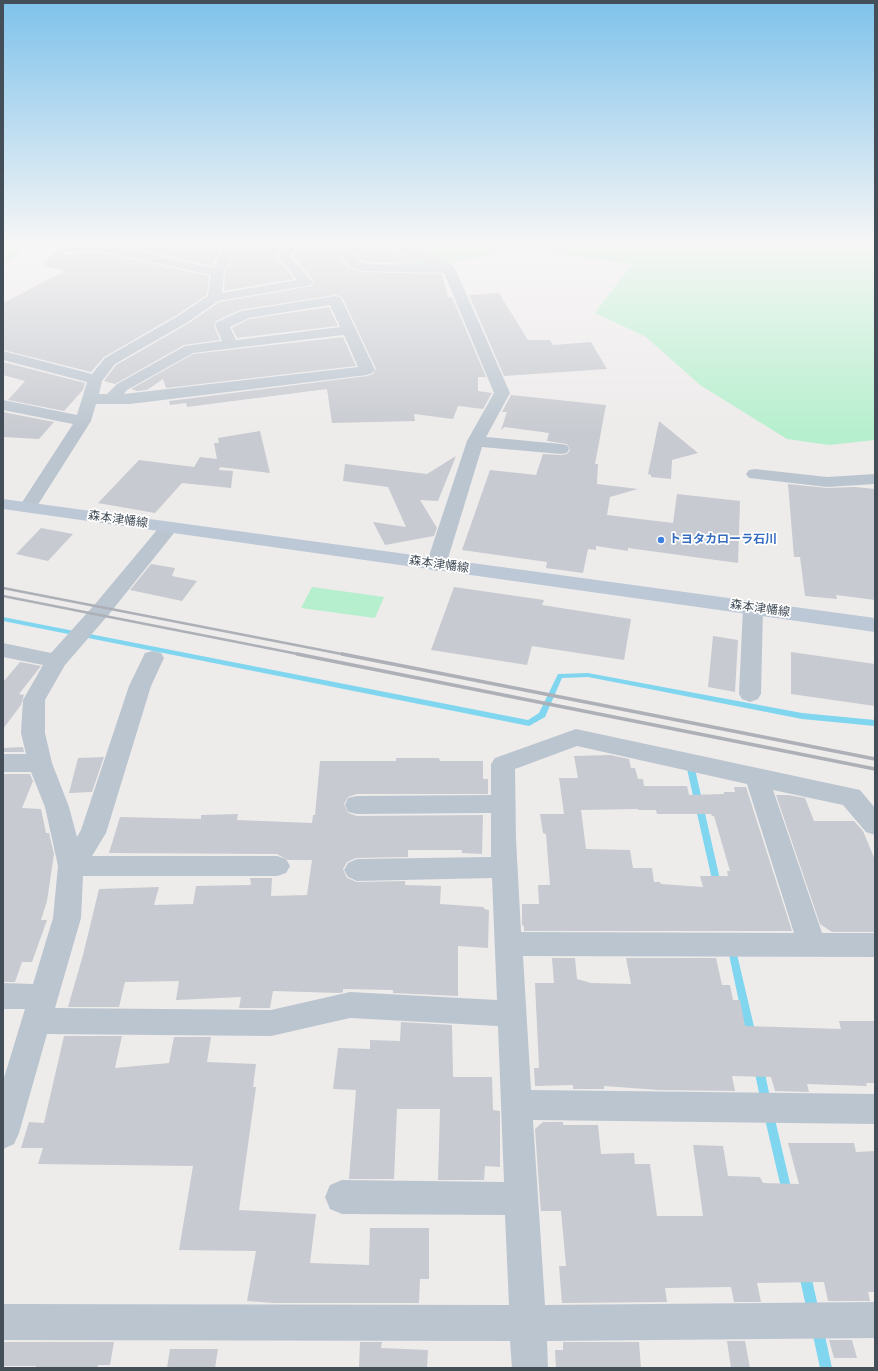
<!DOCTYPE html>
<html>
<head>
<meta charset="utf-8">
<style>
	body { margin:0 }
	#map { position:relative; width:878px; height:1371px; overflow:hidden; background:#eeebeb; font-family:"Roboto Condensed",sans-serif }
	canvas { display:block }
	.frame { position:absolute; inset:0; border:4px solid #434e59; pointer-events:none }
</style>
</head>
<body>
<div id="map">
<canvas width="878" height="1371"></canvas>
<div class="frame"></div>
</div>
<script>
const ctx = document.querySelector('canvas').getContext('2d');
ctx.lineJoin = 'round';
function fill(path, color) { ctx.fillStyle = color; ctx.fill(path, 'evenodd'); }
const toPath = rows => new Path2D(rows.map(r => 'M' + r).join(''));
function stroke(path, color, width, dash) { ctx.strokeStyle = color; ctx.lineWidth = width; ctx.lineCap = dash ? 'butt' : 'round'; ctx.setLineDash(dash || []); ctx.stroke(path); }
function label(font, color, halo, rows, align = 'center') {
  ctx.font = font + ' "Roboto Condensed","Noto Sans JP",sans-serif'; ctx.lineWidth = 3.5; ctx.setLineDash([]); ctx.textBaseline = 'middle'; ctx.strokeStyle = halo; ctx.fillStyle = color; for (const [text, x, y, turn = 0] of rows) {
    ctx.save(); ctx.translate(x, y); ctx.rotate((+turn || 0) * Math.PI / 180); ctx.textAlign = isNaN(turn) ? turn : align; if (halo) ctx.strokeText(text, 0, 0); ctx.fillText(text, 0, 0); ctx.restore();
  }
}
fill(toPath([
	[3,243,31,243,12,259,3,262],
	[356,243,875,243,875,440,829,445,787,439,700,385,646,337,595,313,632,264,515,249,413,272],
	[312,587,384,597,375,618,301,608]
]), '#b5efcd');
fill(toPath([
	[3,617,528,720,539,713,558,674,588,673,802,713,875,720,875,726,802,719,588,677,562,678,545,717,529,726,3,621,3,617],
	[691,766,694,767,695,769,721,884,720,886,717,887,714,886,713,884,687,769,688,767,691,766],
	[732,946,735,947,736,950,756,1035,754,1038,751,1039,748,1038,746,1035,728,950,729,947,732,946],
	[759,1064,762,1066,764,1069,771,1102,770,1105,766,1107,762,1105,761,1102,754,1069,756,1066,759,1064],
	[769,1110,773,1112,774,1115,792,1192,791,1196,787,1197,783,1196,782,1192,764,1115,765,1112,769,1110],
	[805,1269,809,1271,811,1275,819,1311,817,1315,813,1317,809,1315,807,1311,799,1275,801,1271,805,1269],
	[818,1325,822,1327,824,1331,832,1368,820,1368,812,1331,814,1327,818,1325]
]), '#80d6ef');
fill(toPath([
	[105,243,223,243,213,266],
	[237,243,285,243,276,256,294,279,224,291,225,273],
	[300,243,321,243,322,244,332,243,348,268,362,272,442,274,448,297,452,297,486,377,478,377,478,391,492,393,483,409,458,406,453,419,414,414,415,421,332,423,327,389,187,407,186,403,170,405,169,401,367,376,373,374,376,369,343,299,340,296,335,295,240,310,216,321,214,326,220,340,184,345,115,384,104,381,116,365,189,323,219,302,312,286,314,281,292,256],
	[347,243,386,243,396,255,406,255,419,261,418,263,368,262,360,260],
	[57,250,63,254,100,252,209,276,207,295,177,315,104,357,91,372,3,350,3,303,65,271,43,266,45,265,42,264],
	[499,293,528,340,550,340,553,345,591,342,607,369,504,376,469,295],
	[329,307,338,326,237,338,232,328,249,319],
	[343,337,356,366,166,388,163,379,147,390,137,391,131,389,193,354],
	[3,362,85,383,83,390,64,411,8,400,25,381,3,375],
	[511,395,606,405,595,464,598,464,597,484,638,489,610,497,607,515,673,523,677,494,740,501,738,563,628,548,628,551,596,546,596,550,588,549,583,573,546,568,547,562,462,550,490,470,536,475,543,454,561,455,567,454,570,450,567,444,547,441,549,433,505,427,501,430,507,412,502,412],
	[3,412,54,422,39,439,3,437],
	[659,421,698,453,672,460,671,479,651,477,651,475,648,474],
	[260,431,270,473,220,467,219,470,233,471,231,488,182,483,155,513,98,503,139,460,194,467,200,457,217,459,214,443,219,443,218,438],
	[456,456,438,501,420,500,437,528,434,536,385,545,373,522,406,527,388,487,343,481,345,464,427,474],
	[788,484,827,488,855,487,875,489,875,600,836,595,837,599,805,596,800,557,794,557],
	[41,528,73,534,48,561,16,554],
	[151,564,175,568,172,576,197,581,182,601,130,590],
	[454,587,544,600,542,605,631,619,624,660,532,646,527,665,431,650],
	[713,636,738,640,735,692,708,687],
	[791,652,875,664,875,706,791,694],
	[20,662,41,666,19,694,24,695,21,705,3,729,3,682],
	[23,747,24,752,3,752,3,748],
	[610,755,629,759,631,768,635,768,638,779,643,779,644,786,687,786,689,795,724,794,724,792,735,792,734,787,746,787,792,931,524,931,524,926,522,925,522,904,539,904,538,885,550,885,546,834,543,833,540,814,564,814,559,778,578,778,574,756],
	[638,809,638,810,656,810,657,814,711,814,712,816,714,816,730,871,727,871,728,876,700,876,703,887,661,884,660,882,654,882,652,868,633,868,630,850,586,849,581,810],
	[104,757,92,792,69,793,78,758],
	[396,758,439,758,440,761,483,761,483,779,488,779,488,794,357,794,348,797,344,804,348,813,357,816,483,815,482,854,462,853,462,850,408,850,408,857,356,858,347,862,343,869,347,878,357,882,405,881,405,885,441,886,440,904,484,907,484,909,489,910,488,948,458,946,458,996,393,993,393,990,343,989,343,992,340,993,273,991,270,1008,239,1008,241,997,176,1000,179,981,125,982,119,1007,68,1007,83,955,99,889,159,887,154,905,193,904,196,886,251,885,250,878,272,878,271,896,307,895,312,860,288,860,277,854,109,853,120,817,201,819,201,815,238,814,237,820,312,823,313,815,315,815,320,761,396,761],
	[3,774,30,774,33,781,22,808,41,809,46,833,49,833,54,854,47,901,41,920,47,920,32,962,22,962,15,982,3,982],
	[776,795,788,795,805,798,814,821,854,821,863,831,875,860,875,932,832,932,820,924],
	[552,958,575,958,577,979,591,983,631,984,626,958,716,958,722,985,730,985,733,1000,740,1000,745,1026,841,1029,839,1021,875,1021,875,1083,866,1083,867,1086,807,1084,809,1092,775,1091,771,1077,732,1076,735,1091,659,1090,604,1086,604,1089,573,1089,573,1085,535,1086,534,1068,539,1068,535,983,554,983],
	[401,1022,452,1025,453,1077,492,1077,493,1110,500,1111,500,1167,485,1166,484,1180,438,1180,440,1109,397,1109,394,1179,349,1179,356,1090,333,1089,338,1048,370,1049,370,1040,400,1041],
	[64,1036,122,1036,115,1068,169,1063,174,1037,211,1037,207,1062,256,1064,253,1087,256,1087,239,1210,316,1214,310,1263,369,1265,370,1228,429,1228,429,1279,420,1279,419,1303,274,1303,247,1301,256,1251,179,1250,193,1166,38,1164,43,1148,21,1148,29,1122,44,1123],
	[543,1122,563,1122,563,1125,598,1125,601,1154,634,1153,635,1164,650,1164,657,1216,703,1216,693,1145,723,1146,728,1176,760,1177,763,1183,799,1184,788,1143,854,1143,856,1152,875,1151,875,1292,868,1292,870,1301,828,1301,824,1282,757,1283,761,1302,734,1302,731,1287,665,1288,667,1302,562,1303,559,1266,566,1266,561,1211,541,1211,540,1201,535,1129],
	[829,1340,852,1340,857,1358,834,1358],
	[727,1341,745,1341,750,1368,731,1368],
	[3,1342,114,1342,110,1365,98,1365,97,1368,35,1368,36,1366,3,1366],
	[360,1342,382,1342,381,1348,428,1350,427,1368,359,1368],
	[563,1342,639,1342,641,1368,556,1368,555,1350,563,1350],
	[170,1349,218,1349,215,1368,167,1368]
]), '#c7cad0');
fill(toPath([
	[61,243,100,243,214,268,224,243,236,243,224,273,222,293,297,280,278,256,287,243,299,243,290,256,313,282,311,285,306,286,218,301,188,322,115,364,102,381,99,394,107,394,117,384,185,346,222,341,215,325,217,322,241,311,335,296,340,297,342,300,375,370,372,373,367,375,130,404,96,404,91,421,34,511,28,512,22,511,19,507,73,424,3,410,3,400,77,415,87,382,3,360,3,351,92,374,105,358,178,316,208,296,211,275,100,251,63,252,59,251,57,248,61,243],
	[330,305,340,327,236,340,230,327,249,318,330,305],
	[344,335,358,367,124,394,127,390,193,353,344,335],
	[333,243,345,243,359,261,368,264,430,265,390,246,388,243,403,243,454,266,510,393,486,437,561,444,567,445,569,449,567,453,561,454,482,447,446,565,443,569,436,571,429,569,426,565,467,441,494,393,444,273,362,271,349,267,333,243],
	[755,469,827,477,875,474,875,484,827,487,749,478,746,474,749,470,755,469],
	[169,522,176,524,178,528,110,613,65,665,45,700,45,733,52,763,69,807,77,837,81,830,129,686,145,653,153,651,161,653,164,658,151,686,106,833,92,856,277,856,286,859,290,866,286,873,277,876,83,876,81,918,55,1008,271,1010,350,992,497,1000,492,878,357,881,348,877,344,870,348,863,357,859,491,857,491,813,357,814,348,812,345,805,348,798,357,796,491,795,491,764,495,758,576,729,860,790,875,808,875,835,866,832,843,805,773,790,822,933,875,933,875,957,523,956,531,1090,875,1094,875,1124,533,1120,545,1305,875,1302,875,1338,547,1341,548,1368,512,1368,510,1341,3,1340,3,1304,509,1305,505,1215,342,1214,330,1209,325,1197,330,1185,342,1180,504,1182,498,1026,350,1018,271,1036,47,1034,19,1133,14,1144,3,1149,3,1081,25,1009,3,1009,3,983,33,984,53,918,58,866,45,807,31,772,3,772,3,754,26,754,21,733,23,700,43,665,3,657,3,643,51,653,96,603,162,524,169,522],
	[577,746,747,784,794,933,521,932,516,839,515,769,577,746],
	[753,602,760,603,763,608,761,694,758,699,750,702,742,699,739,694,743,608,746,603,753,602]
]), '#bbc5cf');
fill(toPath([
	[3,499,875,618,875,632,3,509,3,499]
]), '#bcc8d6');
stroke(toPath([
	[3,588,347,655],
	[3,596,303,655]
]), '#adb0b6', 2.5);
stroke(toPath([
	[297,654,875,769],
	[342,654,875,759]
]), '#adb0b6', 3.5);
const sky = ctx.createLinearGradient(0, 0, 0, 435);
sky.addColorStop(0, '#7ec2eb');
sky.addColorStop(0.56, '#f7f6f6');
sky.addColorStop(1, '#f7f6f600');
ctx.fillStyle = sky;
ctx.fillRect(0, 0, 878, 435);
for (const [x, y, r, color] of [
	[661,540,4,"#3f7fe0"]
]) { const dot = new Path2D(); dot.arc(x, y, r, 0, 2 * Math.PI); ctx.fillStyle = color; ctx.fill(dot); stroke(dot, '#fff', 1.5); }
label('12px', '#434e59', '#fff', [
	["森本津幡線",118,520,8],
	["森本津幡線",439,565,8],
	["森本津幡線",760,609,8]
]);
label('bold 12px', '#366cbe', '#fff', [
	["トヨタカローラ石川",669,540]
], 'left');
</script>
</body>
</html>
